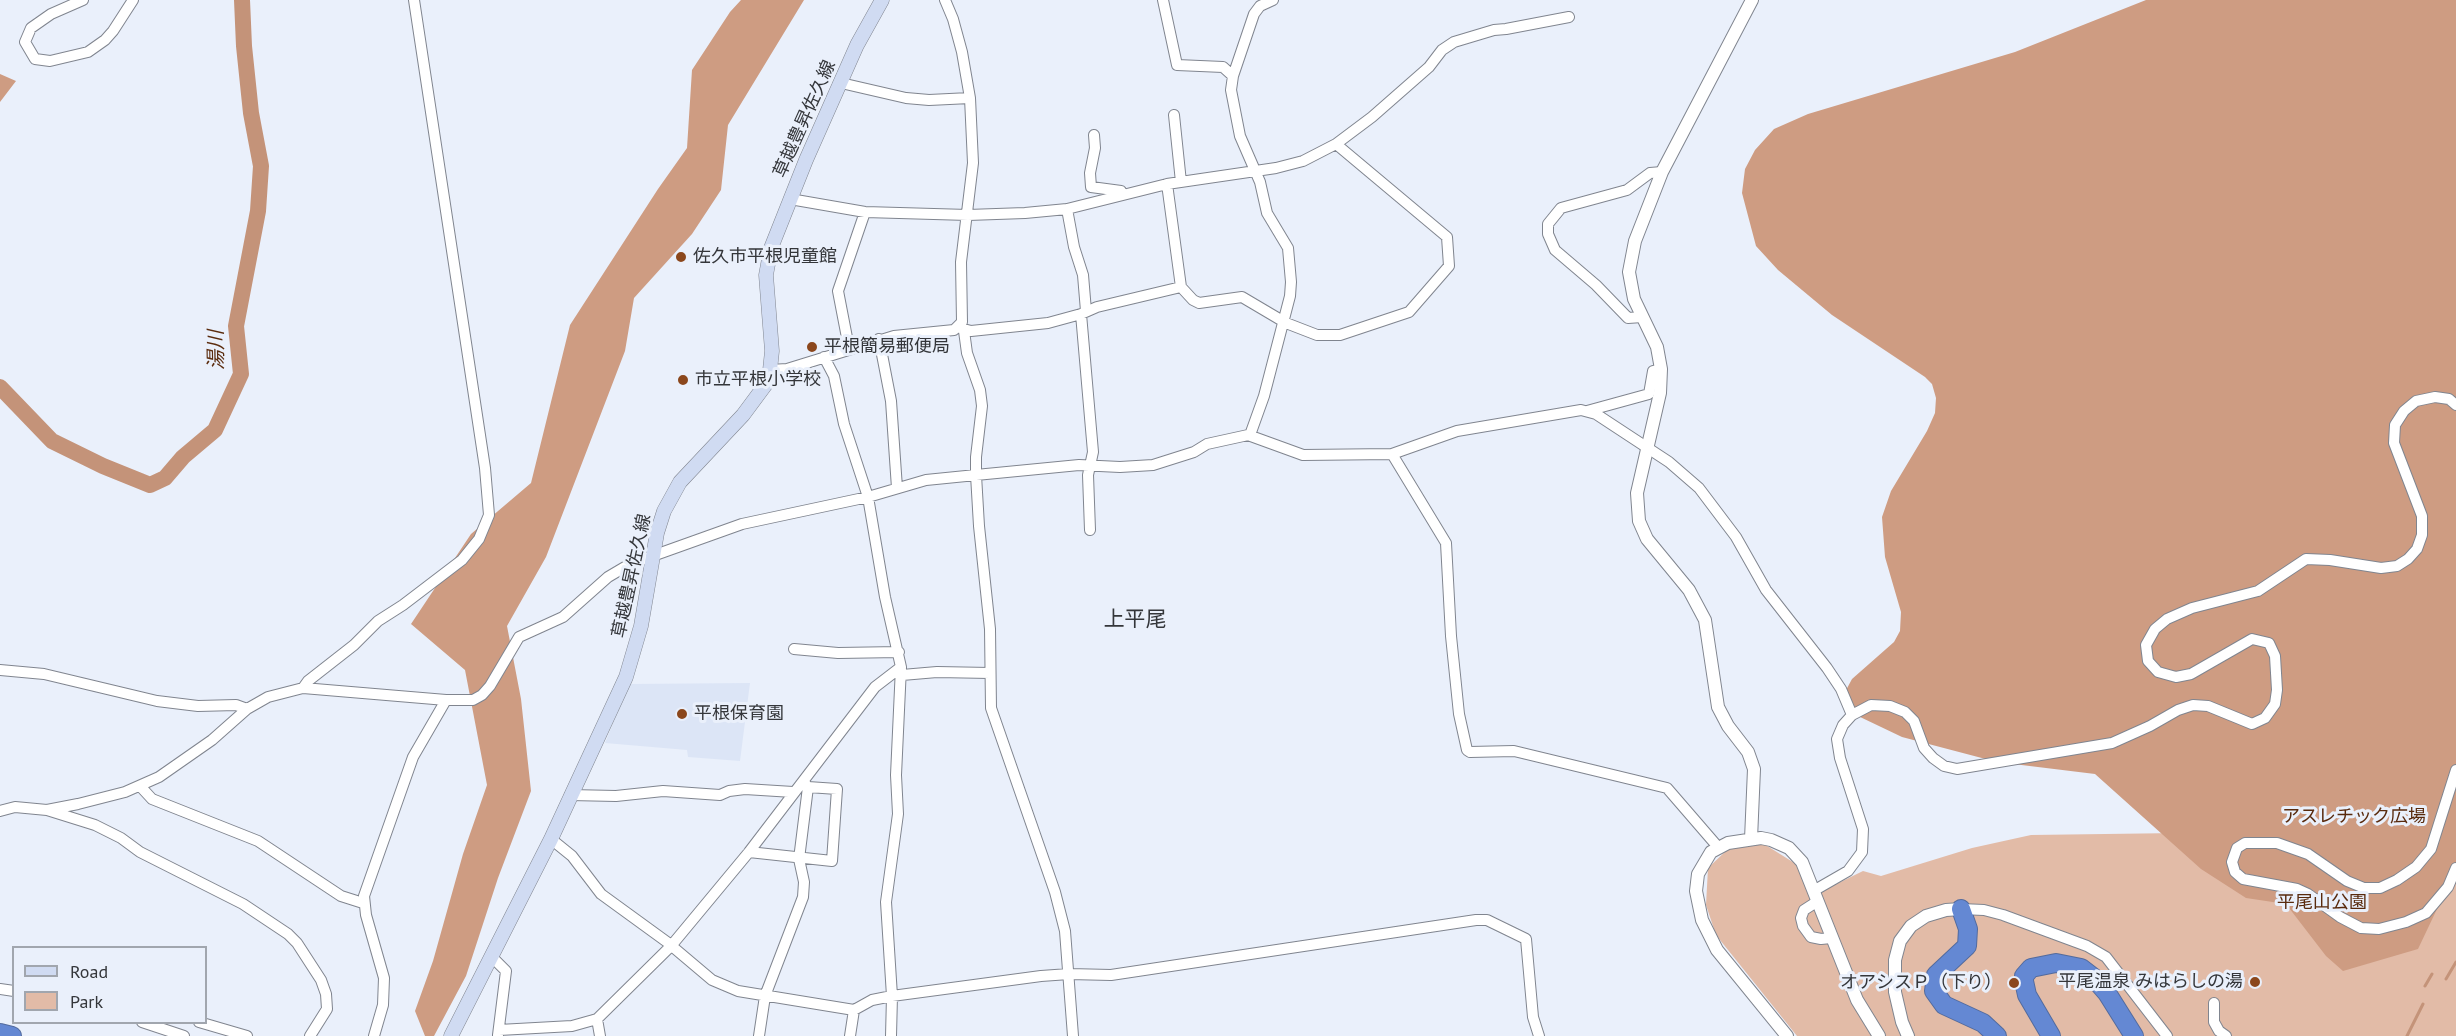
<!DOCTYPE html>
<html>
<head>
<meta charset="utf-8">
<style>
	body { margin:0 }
	#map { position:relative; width:2456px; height:1036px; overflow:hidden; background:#eaf0fb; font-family:"PT Sans",sans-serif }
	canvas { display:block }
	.legend { position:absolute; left:12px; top:946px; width:195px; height:78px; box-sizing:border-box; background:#eaf0fb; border:2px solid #a1a6ae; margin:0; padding:8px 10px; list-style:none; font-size:18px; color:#34363a }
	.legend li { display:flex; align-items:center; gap:12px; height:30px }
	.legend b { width:30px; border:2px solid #a1a6ae }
</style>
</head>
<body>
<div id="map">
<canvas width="2456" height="1036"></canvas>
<ul class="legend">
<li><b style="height:8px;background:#d0dbf2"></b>Road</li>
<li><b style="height:16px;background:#e2bba7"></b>Park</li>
</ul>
</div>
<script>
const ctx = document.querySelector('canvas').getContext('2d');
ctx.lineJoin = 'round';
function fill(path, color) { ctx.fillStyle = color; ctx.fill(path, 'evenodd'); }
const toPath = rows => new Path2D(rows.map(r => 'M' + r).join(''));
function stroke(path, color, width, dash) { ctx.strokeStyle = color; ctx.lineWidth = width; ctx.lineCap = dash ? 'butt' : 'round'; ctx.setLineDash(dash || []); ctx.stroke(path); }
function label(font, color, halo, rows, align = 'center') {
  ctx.font = font + ' "PT Sans","Noto Sans JP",sans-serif'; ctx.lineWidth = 6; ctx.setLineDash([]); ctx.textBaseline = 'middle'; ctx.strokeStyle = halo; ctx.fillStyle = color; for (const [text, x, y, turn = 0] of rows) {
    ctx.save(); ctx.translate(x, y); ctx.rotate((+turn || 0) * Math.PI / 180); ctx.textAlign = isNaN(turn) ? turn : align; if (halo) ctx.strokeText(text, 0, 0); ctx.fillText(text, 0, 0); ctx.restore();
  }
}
fill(toPath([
	[750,683,740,761,688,757,687,750,605,743,629,684]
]), '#dce5f6');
fill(toPath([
	[2456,615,2456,1036,1797,1036,1716,935,1706,905,1708,868,1728,849,1764,844,1796,864,1812,896,1863,871,1881,876,1972,848,2031,835,2179,833]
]), '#e2bba7');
fill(toPath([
	[741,0,804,0,728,125,721,190,692,234,634,298,625,351,546,557,507,626,521,699,531,791,498,878,466,976,434,1036,425,1036,415,1011,433,961,463,854,487,785,465,670,411,624,471,534,531,483,570,325,658,189,687,148,692,70,730,12],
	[2146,0,2456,0,2456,869,2418,949,2343,971,2326,956,2286,904,2246,898,2201,869,2095,774,1997,762,1902,737,1858,716,1845,692,1852,679,1894,642,1900,631,1901,612,1885,557,1882,517,1891,491,1927,431,1935,413,1936,398,1932,384,1925,377,1832,315,1778,270,1756,246,1742,193,1745,169,1755,150,1774,129,1808,114,2015,52],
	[0,74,16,81,0,102]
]), '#ce9c82');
stroke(toPath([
	[2446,979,2456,962],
	[2425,986,2432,974],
	[2407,1036,2423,1004]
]), '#c49379', 3);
stroke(toPath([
	[0,387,52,441,103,466,150,485,165,478,183,457,215,430,241,374,236,326,258,211,261,166,251,113,244,46,242,0]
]), '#c49379', 16);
const minor = toPath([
	[83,0,51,14,31,28,25,42,35,59,50,61,88,52,105,40,113,31,133,0],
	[1163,0,1177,65,1223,67,1233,76],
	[841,83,906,98,929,100,970,98],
	[1174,115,1181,182],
	[1094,135,1095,148,1090,173,1091,187,1121,191],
	[1167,184,1181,287,1193,300,1199,303,1242,297,1286,323,1317,335,1340,335,1409,312,1449,266,1447,237,1336,144],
	[790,199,865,212,968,215,1025,213,1067,209,1167,184,1276,168,1303,161,1336,144,1372,117,1429,67,1442,50,1454,42,1494,30,1506,29,1569,17],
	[1067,209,1074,247,1083,275,1086,311],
	[1081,314,1093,452,1088,475,1090,530],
	[1642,317,1628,318,1596,285,1555,250,1548,234,1548,224,1561,208,1627,190,1650,173,1662,172],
	[960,328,971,331,1048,323,1081,314,1097,307,1181,287],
	[964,331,967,353,980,390,982,406,976,457,976,475,1079,465,1120,467,1153,465,1194,452,1207,444,1248,435,1303,455,1392,454,1457,431,1581,410,1596,414,1669,462,1699,488,1736,537,1766,590,1827,668,1841,689,1852,715],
	[879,339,891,401,897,488],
	[849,348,838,291,865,212],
	[824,357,834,376,844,424,868,497,885,597,901,667,896,775,898,814,886,902,892,996,891,1036],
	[770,370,787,369,894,336,954,330,962,322,961,262,973,163,970,98,962,52,953,19,945,0],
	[1587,411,1649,394,1653,371,1661,369],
	[1250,435,1264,396,1290,296,1291,282,1288,248,1267,213,1260,182,1240,136,1231,90,1233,76,1254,14,1260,6,1273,0],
	[1392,454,1446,543,1451,636,1459,714,1467,750,1470,752,1514,751,1667,788,1718,847],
	[794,649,838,653,899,652],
	[0,670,44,674,157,701,198,706,236,705,247,709,268,697,303,688,446,700,473,700,482,695,490,686,519,637,563,617,608,577,630,564,742,524,868,497,926,480,976,475,979,526,990,629,991,708,1055,892,1065,931,1073,1036],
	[902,675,937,672,990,673],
	[303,688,308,681,354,645,378,621,403,605,462,560,479,539,489,515,485,468,414,0],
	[2456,770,2431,849,2416,867,2397,880,2380,888,2364,888,2347,881,2308,854,2277,843,2245,843,2237,848,2232,862,2235,872,2243,879,2297,889,2308,894,2340,917,2361,928,2379,929,2406,922,2426,913,2448,887,2456,868],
	[140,786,152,799,258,841,341,896,363,903],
	[570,795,616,796,663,791,720,795,729,791,745,789,793,792],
	[47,810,78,804,125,792,159,777,212,740,247,709],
	[0,811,15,807,47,810,95,825,121,838,140,852,243,904,288,934,297,943,321,980,326,994,327,1009,310,1036],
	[551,839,572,856,601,894,667,942,712,980,738,991,854,1010,872,1000,892,996,1041,976,1069,974,1111,975,1476,920,1487,920,1526,939,1533,1017,1539,1036],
	[749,852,832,861,837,789,808,787,804,782],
	[1815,890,1848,871,1862,852,1863,829,1840,758,1837,739,1843,725,1852,715,1871,705,1890,706,1905,712,1914,721,1924,748,1933,758,1944,766,1957,769,2112,743,2150,726,2178,710,2193,705,2208,706,2252,724,2265,718,2275,704,2277,690,2275,656,2269,643,2252,639,2191,674,2176,677,2158,672,2148,661,2146,645,2155,629,2167,619,2192,608,2258,591,2306,559,2330,560,2381,568,2397,566,2408,559,2417,549,2422,535,2422,516,2394,443,2395,425,2404,411,2416,401,2435,397,2449,399,2456,405],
	[1818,901,1804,910,1801,918,1803,926,1811,937,1821,939,1831,938],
	[1961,909,1984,910,2003,915,2087,946,2106,957,2167,1036],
	[493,958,506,971,498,1035],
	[0,989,14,991],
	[2214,1003,2214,1022,2219,1031,2226,1036],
	[597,1019,600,1036],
	[142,1022,184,1036],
	[199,1022,247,1036],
	[499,1030,572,1026,597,1019,671,946,749,852,875,687,901,667],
	[374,1036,383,1005,384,978,366,915,364,896,413,757,446,700],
	[759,1036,765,996,803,897,804,882,799,859,808,787],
	[850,1036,854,1010]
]);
const tertiary = toPath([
	[1751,839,1754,769,1748,752,1728,726,1718,707,1705,620,1689,590,1647,539,1639,521,1637,493,1660,393,1661,369,1657,347,1634,299,1629,272,1635,241,1662,172,1752,0],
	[1787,1036,1717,950,1702,920,1696,891,1698,874,1711,852,1728,843,1761,838,1771,840,1789,848,1802,862,1857,1000,1879,1036],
	[1908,1036,1902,1022,1895,992,1895,960,1900,941,1911,926,1926,916,1946,910,1961,909]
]);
const secondary = toPath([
	[451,1036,551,839,626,677,641,626,657,533,664,511,680,482,743,415,766,384,770,370,772,351,766,275,771,248,806,160,857,45,882,0]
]);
const motorway = toPath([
	[1961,909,1968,929,1967,946,1936,975,1934,991,1944,1005,1983,1023,1997,1036],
	[0,1033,12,1036],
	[2051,1036,2027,995,2024,981,2024,976,2031,968,2056,963,2081,968,2094,978,2107,993,2134,1036]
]);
stroke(minor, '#80858f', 12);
stroke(tertiary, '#80858f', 14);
stroke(secondary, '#80858f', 15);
stroke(motorway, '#536b9d', 20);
stroke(minor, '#fff', 10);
stroke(tertiary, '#fff', 12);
stroke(secondary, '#d0dbf2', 14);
stroke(motorway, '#6488d3', 18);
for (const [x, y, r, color] of [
	[681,257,6,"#8b471c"],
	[812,347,6,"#8b471c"],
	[683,380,6,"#8b471c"],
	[682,714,6,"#8b471c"],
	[2255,982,6,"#8b471c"],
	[2014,983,6,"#8b471c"]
]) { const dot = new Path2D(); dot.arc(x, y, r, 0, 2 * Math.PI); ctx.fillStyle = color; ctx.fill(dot); stroke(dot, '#eaf0fb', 2); }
label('18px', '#34363a', '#eaf0fb', [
	["草越豊昇佐久線",805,119,-66],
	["草越豊昇佐久線",632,576,-78]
]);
label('18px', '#34363a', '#eaf0fb', [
	["佐久市平根児童館",693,257],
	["平根簡易郵便局",824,347],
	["市立平根小学校",695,380],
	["平根保育園",694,714],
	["平尾温泉 みはらしの湯",2243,982,"right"],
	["オアシスＰ（下り）",2002,983,"right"]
], 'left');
label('18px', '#592a0d', '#eaf0fb', [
	["アスレチック広場",2354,817],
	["平尾山公園",2322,903]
]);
label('italic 20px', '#5b2c0e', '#eaf0fb', [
	["湯川",217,350,-91]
]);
label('21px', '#34363a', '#eaf0fb', [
	["上平尾",1135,620]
]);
</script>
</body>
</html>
